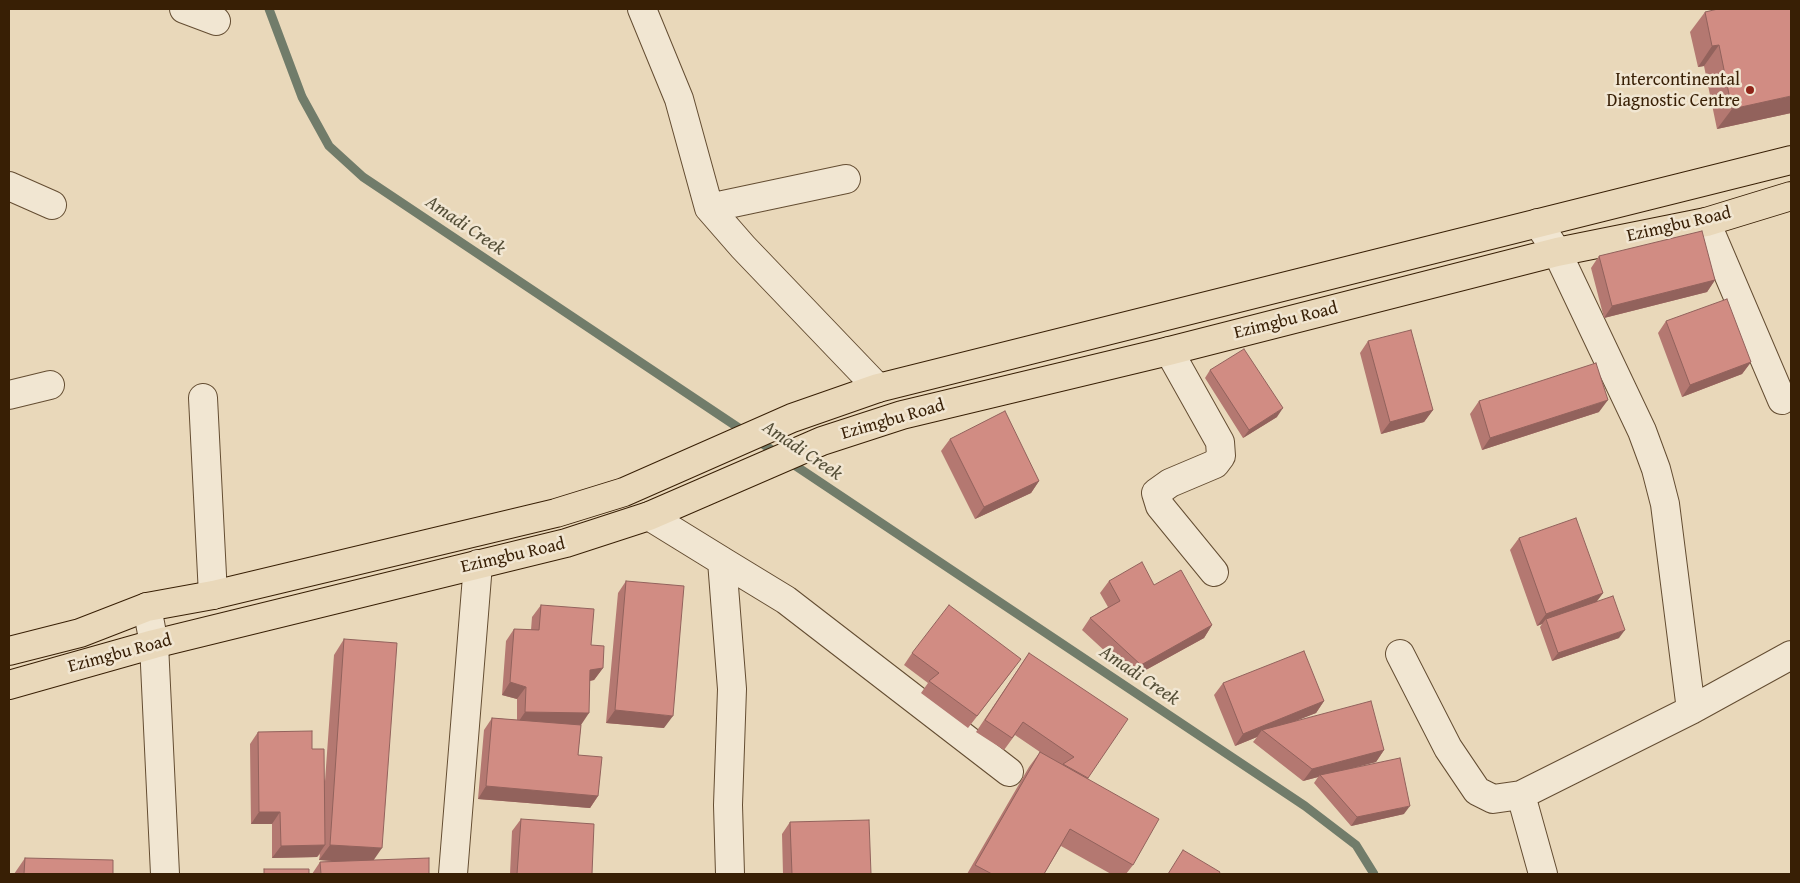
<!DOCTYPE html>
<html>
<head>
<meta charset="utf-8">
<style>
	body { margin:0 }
	#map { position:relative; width:1800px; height:883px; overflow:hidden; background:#e9d8ba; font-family:"Gentium Book Plus",serif }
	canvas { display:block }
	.frame { position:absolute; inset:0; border:10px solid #381f05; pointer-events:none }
</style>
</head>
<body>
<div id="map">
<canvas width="1800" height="883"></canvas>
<div class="frame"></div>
</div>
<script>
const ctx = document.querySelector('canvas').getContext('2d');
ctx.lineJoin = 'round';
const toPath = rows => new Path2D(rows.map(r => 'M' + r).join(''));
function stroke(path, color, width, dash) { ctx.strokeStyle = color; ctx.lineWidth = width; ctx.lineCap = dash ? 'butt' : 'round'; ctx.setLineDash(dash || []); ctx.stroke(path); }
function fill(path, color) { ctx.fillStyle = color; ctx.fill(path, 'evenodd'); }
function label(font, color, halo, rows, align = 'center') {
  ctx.font = font + ' "Gentium Book Plus",serif'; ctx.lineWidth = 5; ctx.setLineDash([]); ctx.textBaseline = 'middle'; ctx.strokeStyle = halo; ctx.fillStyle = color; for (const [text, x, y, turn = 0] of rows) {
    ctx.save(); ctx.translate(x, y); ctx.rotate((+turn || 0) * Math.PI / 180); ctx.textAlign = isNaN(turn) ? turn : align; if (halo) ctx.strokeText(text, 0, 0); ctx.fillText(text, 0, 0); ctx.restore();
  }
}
stroke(toPath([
	[269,9,302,97,329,146,363,177,1305,806,1356,845,1374,874]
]), '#717c6a', 9);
const minor = toPath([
	[184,9,216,21],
	[642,9,679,99,709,208,743,247,878,388],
	[9,186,52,205],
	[709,208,846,179],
	[1706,222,1782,400],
	[1538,223,1557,252,1642,431,1656,469,1665,504,1691,710],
	[1169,351,1220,442,1221,456,1215,464,1170,483,1156,493,1160,506,1214,572],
	[9,395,50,385],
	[203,398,213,595],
	[649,516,722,561,732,689,728,805,730,874],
	[722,561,786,600,1009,772],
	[147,607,154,644,165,874],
	[1400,654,1448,748,1477,791,1493,799,1521,795,1691,710,1791,655],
	[1521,795,1543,874],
	[453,874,478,564]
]);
const major = toPath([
	[9,651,80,633,147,607,213,595,556,513,624,492,792,418,878,388,1791,160],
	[9,685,154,644,566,543,649,516,822,441,902,415,1169,351,1557,252,1706,222,1791,196]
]);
stroke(minor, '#644d32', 30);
stroke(major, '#381f05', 30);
stroke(minor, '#f1e6d2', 28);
stroke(major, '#e9d8ba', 28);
fill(toPath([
	[1705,12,1791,113,1717,129,1704,66,1698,67,1690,32],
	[1599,256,1715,280,1707,292,1604,318,1591,268],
	[1666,321,1751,362,1742,374,1682,397,1658,333],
	[1368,341,1433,410,1424,422,1381,434,1360,353],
	[1210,370,1277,417,1243,438,1205,378],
	[1479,401,1599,412,1482,450,1470,414],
	[950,439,1039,481,1031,493,975,519,941,451],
	[1519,538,1603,593,1597,601,1619,638,1552,661,1540,627,1542,624,1537,626,1510,550],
	[626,581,664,728,606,723,618,593],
	[1109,581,1154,585,1212,625,1204,638,1133,677,1082,630,1090,618,1108,607,1100,593],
	[541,605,591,645,603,668,594,680,590,681,581,725,578,755,598,796,590,808,478,799,484,730,492,718,517,720,517,699,502,695,506,641,514,629,531,630,532,617],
	[344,639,374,860,429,874,312,874,320,862,334,861,319,860,320,854,317,857,272,858,272,824,251,824,250,744,258,732,312,749,325,781,334,655],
	[912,653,1012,671,968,728,921,693,928,683,904,665],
	[1029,653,1088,778,1133,865,1126,874,1111,874,1061,846,1044,874,967,874,1029,767,1040,752,1015,735,1004,750,976,732],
	[1223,683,1324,701,1316,713,1294,721,1384,750,1376,762,1353,768,1404,814,1351,826,1314,783,1318,777,1303,781,1253,742,1257,737,1235,746,1214,695],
	[521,819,592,874,510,874,512,831],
	[790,822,871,874,783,874,782,834],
	[25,858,113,874,14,874]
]), '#b47871');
fill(toPath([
	[1719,45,1704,66,1698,67,1712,46],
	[1791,96,1791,113,1717,129,1732,109],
	[1715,280,1707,292,1604,318,1612,306],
	[1751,362,1742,374,1682,397,1690,385],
	[1608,400,1599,412,1482,450,1490,438],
	[1283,408,1277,417,1243,438,1249,430],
	[1433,410,1424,422,1381,434,1390,422],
	[1039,481,1031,493,975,519,984,507],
	[1603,593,1594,605,1546,619,1542,624,1537,626,1546,614],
	[1212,625,1204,638,1133,677,1141,665],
	[1625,630,1619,638,1552,661,1558,653],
	[603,668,594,680,582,682,590,670],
	[510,682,526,687,517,699,502,695],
	[1324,701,1316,713,1266,733,1262,730,1257,737,1235,746,1243,734],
	[615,710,673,716,664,728,606,723],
	[525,712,589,713,581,725,517,724],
	[1384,750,1376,762,1321,776,1320,775,1318,777,1303,781,1312,769],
	[486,786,598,796,590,808,478,799],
	[1410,806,1404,814,1351,826,1357,817],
	[259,812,280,812,272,824,251,824],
	[325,845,317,857,272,858,281,846],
	[330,845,382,848,371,864,319,860]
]), '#92625c');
const building = toPath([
	[1718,9,1791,9,1791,96,1732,109,1719,45,1712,46,1705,12,1718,9],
	[1702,231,1715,280,1612,306,1599,256,1702,231],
	[1727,299,1751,362,1690,385,1666,321,1727,299],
	[1411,330,1433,410,1390,422,1368,341,1411,330],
	[1244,349,1283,408,1249,430,1210,370,1244,349],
	[1596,363,1608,400,1490,438,1479,401,1596,363],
	[1005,411,1039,481,984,507,950,439,1005,411],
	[1576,518,1603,593,1546,614,1519,538,1576,518],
	[1142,562,1154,585,1181,570,1212,625,1141,665,1090,618,1120,601,1109,581,1142,562],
	[626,581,684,586,673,716,615,710,626,581],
	[1613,596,1625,630,1558,653,1546,619,1613,596],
	[541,605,594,609,591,645,604,646,603,668,590,670,589,713,525,712,526,687,510,682,514,629,539,630,541,605],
	[949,605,1021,659,977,716,929,681,939,673,912,653,949,605],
	[344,639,397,643,382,848,330,845,344,639],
	[1304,651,1324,701,1243,734,1223,683,1304,651],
	[1029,653,1128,719,1088,778,1063,764,1074,757,1023,722,1012,738,985,720,1029,653],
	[1371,701,1384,750,1312,769,1262,730,1371,701],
	[492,718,581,725,578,755,602,757,598,796,486,786,492,718],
	[312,731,312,749,324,749,325,845,281,846,280,812,259,812,258,732,312,731],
	[1040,752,1159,819,1133,865,1070,829,1044,874,992,874,975,865,1040,752],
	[1400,758,1410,806,1357,817,1320,775,1400,758],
	[521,819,594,824,592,874,517,874,521,819],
	[869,820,871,874,792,874,790,822,869,820],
	[1183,850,1220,872,1219,874,1168,874,1183,850],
	[25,858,113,860,113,874,24,874,25,858],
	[429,858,429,874,321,874,320,862,429,858],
	[264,869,309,869,309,874,264,874,264,869]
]);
fill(building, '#d18c83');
stroke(building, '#92625c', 1);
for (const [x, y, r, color] of [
	[1750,90,5,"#8f2418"]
]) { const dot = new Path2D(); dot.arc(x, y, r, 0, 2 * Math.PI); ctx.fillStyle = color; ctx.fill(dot); stroke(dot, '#f1e6d2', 2); }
label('18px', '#381f05', '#f1e6d2', [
	["Intercontinental",1740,80],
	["Diagnostic Centre",1740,101]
], 'right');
label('18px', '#381f05', '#f1e6d2', [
	["Ezimgbu Road",1679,225,-13],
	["Ezimgbu Road",1286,321,-14],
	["Ezimgbu Road",893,420,-16],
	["Ezimgbu Road",513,556,-13],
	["Ezimgbu Road",120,654,-15]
]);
label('italic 19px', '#544e37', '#f1e6d2', [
	["Amadi Creek",465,226,34],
	["Amadi Creek",802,451,34],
	["Amadi Creek",1139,676,34]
]);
</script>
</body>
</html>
